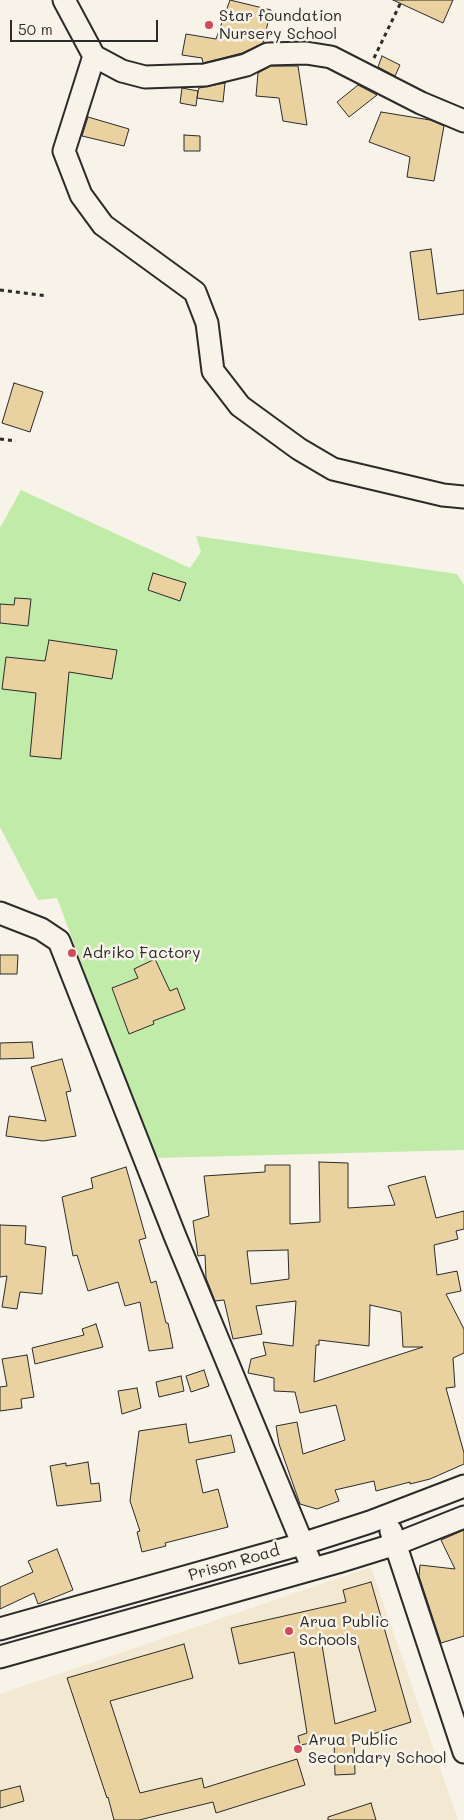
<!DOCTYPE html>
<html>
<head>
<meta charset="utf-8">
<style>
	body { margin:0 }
	#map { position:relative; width:464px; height:1820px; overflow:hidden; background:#f7f3e8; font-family:Mali,sans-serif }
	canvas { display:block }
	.scale { position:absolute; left:10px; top:20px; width:148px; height:22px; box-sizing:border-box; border:2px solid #2b2b2b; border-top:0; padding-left:6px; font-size:15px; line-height:18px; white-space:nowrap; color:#2b2b2b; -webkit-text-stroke:4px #f7f3e8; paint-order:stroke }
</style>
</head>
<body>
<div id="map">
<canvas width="464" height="1820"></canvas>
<div class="scale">50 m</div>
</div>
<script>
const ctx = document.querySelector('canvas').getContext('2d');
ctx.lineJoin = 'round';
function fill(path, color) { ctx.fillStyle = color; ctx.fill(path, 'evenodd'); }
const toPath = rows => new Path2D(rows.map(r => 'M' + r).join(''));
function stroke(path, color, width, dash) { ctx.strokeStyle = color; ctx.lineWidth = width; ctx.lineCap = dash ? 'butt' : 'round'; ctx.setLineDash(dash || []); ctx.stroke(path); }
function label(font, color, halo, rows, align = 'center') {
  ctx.font = font + ' Mali,sans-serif'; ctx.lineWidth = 5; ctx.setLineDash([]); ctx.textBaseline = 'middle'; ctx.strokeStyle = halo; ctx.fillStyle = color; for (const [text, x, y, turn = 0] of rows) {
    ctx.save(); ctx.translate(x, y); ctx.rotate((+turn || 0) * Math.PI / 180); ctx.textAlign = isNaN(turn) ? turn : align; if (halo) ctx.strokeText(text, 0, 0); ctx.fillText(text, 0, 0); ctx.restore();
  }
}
fill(toPath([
	[371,1567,458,1820,0,1820,0,1694]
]), '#f3e9d2');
fill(toPath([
	[21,490,190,568,201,552,196,536,457,574,464,585,464,1150,154,1158,57,898,38,900,0,827,0,528]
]), '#c0eba8');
const building = toPath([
	[230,0,271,10,263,43,242,53,203,63,202,58,182,55,186,34,216,39,230,0],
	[393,0,453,0,443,23,393,0],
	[382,56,400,65,395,76,378,67,382,56],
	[271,66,298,66,307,125,283,121,279,98,256,96,258,73,271,66],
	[225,83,223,102,197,98,198,91,196,106,180,103,182,88,198,91,199,88,225,83],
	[358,85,377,95,349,117,337,102,358,85],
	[381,112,430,120,444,126,434,181,407,177,410,157,369,142,381,112],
	[88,117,129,129,124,146,82,136,88,117],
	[184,135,200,136,200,151,184,151,184,135],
	[431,249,437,294,464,290,464,314,419,320,410,252,431,249],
	[14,383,43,392,30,432,2,423,14,383],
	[153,573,186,583,180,601,148,590,153,573],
	[15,598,31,599,28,626,0,623,0,604,14,605,15,598],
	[49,640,117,650,112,679,69,672,61,759,30,756,36,693,2,689,6,657,45,661,49,640],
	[0,955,18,955,17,974,0,974,0,955],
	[155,959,170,991,177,988,185,1009,153,1021,154,1024,129,1034,112,988,138,978,134,969,155,959],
	[32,1042,34,1058,0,1059,0,1043,32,1042],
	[62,1059,71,1091,66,1092,76,1136,43,1141,6,1136,9,1116,46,1121,31,1067,62,1059],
	[319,1162,348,1163,348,1208,395,1205,388,1186,425,1176,436,1218,464,1211,464,1229,456,1231,458,1239,434,1245,437,1275,457,1271,461,1291,446,1294,464,1329,464,1353,453,1358,455,1387,446,1388,464,1453,464,1464,430,1479,410,1484,410,1482,376,1491,374,1481,335,1490,339,1501,317,1509,300,1504,279,1444,276,1426,297,1422,303,1454,345,1440,336,1405,300,1413,295,1392,274,1391,274,1378,248,1373,251,1359,266,1355,263,1342,293,1346,296,1301,256,1306,262,1334,233,1339,224,1300,215,1301,206,1278,205,1255,198,1256,193,1221,209,1216,204,1176,265,1172,265,1165,290,1165,290,1224,320,1222,319,1162],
	[288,1250,289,1279,251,1284,247,1251,288,1250],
	[370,1305,401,1312,403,1347,423,1347,314,1382,316,1345,319,1345,319,1340,369,1346,370,1305],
	[126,1167,146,1238,139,1240,151,1283,156,1281,166,1323,168,1323,173,1348,149,1351,140,1302,125,1306,118,1282,88,1291,77,1255,73,1256,62,1197,93,1188,91,1178,126,1167],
	[0,1225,26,1226,25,1244,46,1247,42,1294,20,1292,17,1309,2,1307,7,1276,0,1277,0,1225],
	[96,1324,103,1347,35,1364,32,1348,84,1335,82,1329,96,1324],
	[27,1355,34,1397,21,1399,22,1408,0,1411,0,1387,7,1386,2,1359,27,1355],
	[204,1370,209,1386,191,1392,186,1376,204,1370],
	[181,1376,184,1391,159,1397,156,1382,181,1376],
	[137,1388,141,1408,122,1414,118,1391,137,1388],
	[186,1424,189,1443,231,1435,235,1452,196,1460,203,1493,218,1489,228,1527,165,1543,166,1546,142,1552,137,1532,140,1531,130,1501,139,1431,186,1424],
	[88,1462,91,1484,99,1483,101,1501,57,1506,50,1466,66,1463,66,1466,88,1462],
	[464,1530,464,1636,441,1643,419,1576,420,1565,455,1569,441,1540,464,1530],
	[57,1549,73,1590,38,1604,34,1593,0,1609,0,1587,33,1572,28,1561,57,1549],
	[371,1582,411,1722,354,1740,355,1774,335,1775,334,1739,300,1745,298,1736,307,1733,294,1652,239,1664,231,1628,346,1602,343,1590,371,1582],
	[356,1638,376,1711,335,1724,322,1645,356,1638],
	[184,1644,193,1678,110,1701,140,1793,202,1778,204,1788,297,1759,305,1785,216,1813,213,1802,139,1820,114,1820,108,1797,107,1798,67,1678,184,1644],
	[20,1786,24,1801,0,1808,0,1791,20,1786],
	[371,1803,376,1820,328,1820,328,1817,371,1803]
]);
fill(building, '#ead1a0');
stroke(building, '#2b2b2b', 1);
const minor = toPath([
	[64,0,94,56,122,71,145,77,205,75,246,65,268,54,306,53,331,57,421,103,464,121],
	[94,56,64,151,81,195,103,225,195,292,207,323,213,371,240,406,299,449,333,469,443,495,464,497],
	[0,913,41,929,59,941,175,1236,313,1569],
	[391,1531,464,1752],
	[0,1629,302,1544,370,1522,464,1486],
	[0,1657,338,1562,396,1544,464,1517]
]);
stroke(minor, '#2b2b2b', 25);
stroke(toPath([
	[374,58,402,0],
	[0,290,47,296],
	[0,439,16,441]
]), '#2b2b2b', 3, [4, 4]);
stroke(minor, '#f7f3e8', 21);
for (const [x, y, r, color] of [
	[209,25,5,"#d1495b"],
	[72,953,5,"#d1495b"],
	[289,1631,5,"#d1495b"],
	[298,1749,5,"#d1495b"]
]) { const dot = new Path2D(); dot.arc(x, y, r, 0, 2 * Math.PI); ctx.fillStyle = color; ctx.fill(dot); stroke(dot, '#f7f3e8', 2); }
label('16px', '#2b2b2b', '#f7f3e8', [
	["Star foundation",219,16],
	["Nursery School",219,34],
	["Adriko Factory",82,953],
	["Arua Public",299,1622],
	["Schools",299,1640],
	["Arua Public",308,1740],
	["Secondary School",308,1758]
], 'left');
label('16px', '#2b2b2b', '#f7f3e8', [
	["Prison Road",234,1563,-16]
]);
</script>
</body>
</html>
